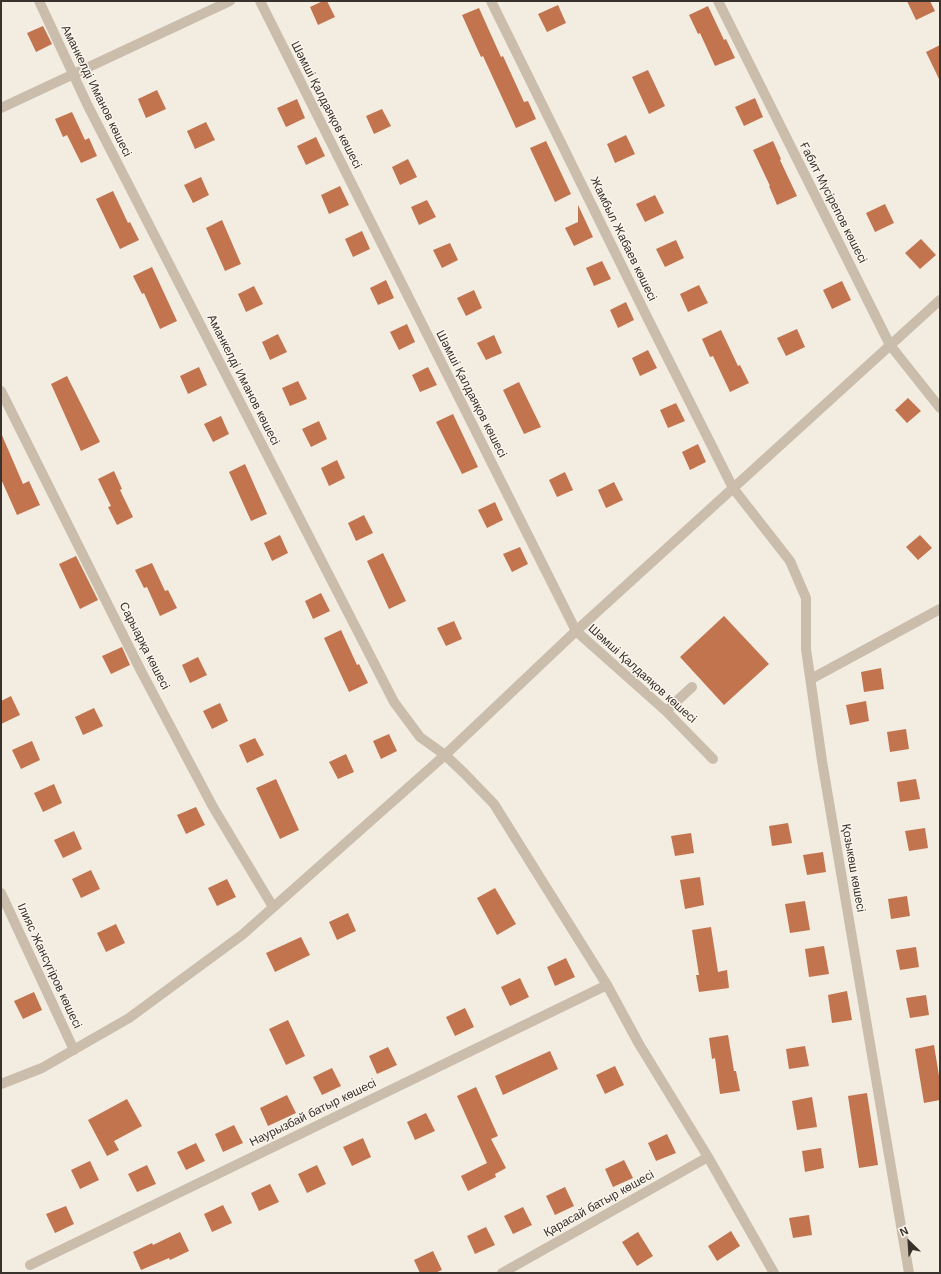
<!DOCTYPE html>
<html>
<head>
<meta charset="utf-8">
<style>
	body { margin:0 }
	#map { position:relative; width:941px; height:1274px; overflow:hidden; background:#f3ece0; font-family:Helvetica,sans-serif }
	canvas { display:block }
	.frame { position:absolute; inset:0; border:2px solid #39312b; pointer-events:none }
	.north { position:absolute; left:889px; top:1222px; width:40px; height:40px; -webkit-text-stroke:3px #faf5ed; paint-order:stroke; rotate:335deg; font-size:11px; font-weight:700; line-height:16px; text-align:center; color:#39312b }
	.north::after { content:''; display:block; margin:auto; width:14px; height:18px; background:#39312b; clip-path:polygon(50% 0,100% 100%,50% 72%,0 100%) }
</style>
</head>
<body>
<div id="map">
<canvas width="941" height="1274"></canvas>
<div class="frame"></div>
<div class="north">N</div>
</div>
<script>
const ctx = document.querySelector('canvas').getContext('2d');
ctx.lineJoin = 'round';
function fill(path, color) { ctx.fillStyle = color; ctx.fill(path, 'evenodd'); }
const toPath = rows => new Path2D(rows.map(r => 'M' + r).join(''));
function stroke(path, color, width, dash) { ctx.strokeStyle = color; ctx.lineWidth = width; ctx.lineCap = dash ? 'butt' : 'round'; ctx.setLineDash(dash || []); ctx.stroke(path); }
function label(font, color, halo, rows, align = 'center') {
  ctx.font = font + ' Helvetica,sans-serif'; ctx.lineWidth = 3; ctx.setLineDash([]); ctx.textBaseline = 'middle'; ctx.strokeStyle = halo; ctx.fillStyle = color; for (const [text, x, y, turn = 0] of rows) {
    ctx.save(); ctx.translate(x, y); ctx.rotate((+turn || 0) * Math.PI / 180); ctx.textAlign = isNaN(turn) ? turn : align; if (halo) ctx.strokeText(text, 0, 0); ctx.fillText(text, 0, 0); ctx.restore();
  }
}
fill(toPath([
	[323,1,327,1,335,17,318,25,310,7],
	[907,1,930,1,935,11,916,20],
	[558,5,566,23,547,32,538,14],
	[708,6,724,40,726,39,735,58,715,66,700,33,698,34,689,15],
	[479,8,501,57,503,56,524,102,528,101,536,119,516,128,483,56,481,57,462,15],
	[43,26,52,44,36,52,27,33],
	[940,45,940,81,926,52],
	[648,70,665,106,649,114,632,77],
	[157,90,166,109,146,118,138,99],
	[755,98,763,117,744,126,735,107],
	[297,99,305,118,286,127,277,108],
	[382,109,391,126,374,134,366,116],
	[72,112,85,140,89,138,97,156,81,163,67,135,63,137,55,119],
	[206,122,215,140,195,149,187,131],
	[626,135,635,154,615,163,607,144],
	[316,137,325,156,306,165,297,146],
	[546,141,571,194,555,202,530,148],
	[773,141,781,159,780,160,797,196,777,205,769,186,770,186,753,150],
	[408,159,417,177,400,185,392,167],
	[201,177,209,195,193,203,184,185],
	[340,186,349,205,329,214,321,195],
	[113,191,128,223,130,222,139,240,120,249,96,199],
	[655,195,664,213,645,222,636,204],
	[427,200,436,217,419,225,411,207],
	[885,204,894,223,875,232,866,213],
	[578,205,593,237,574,246,565,228,578,222],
	[222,220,241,264,225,271,206,228],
	[362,231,370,249,353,257,345,239],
	[921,239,936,255,920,269,905,253],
	[676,240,684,258,665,267,656,249],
	[450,243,458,260,442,268,433,250],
	[602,261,611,279,594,286,586,268],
	[152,267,177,321,160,329,144,293,142,294,133,276],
	[386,280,394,298,378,305,370,288],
	[842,281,851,300,832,309,823,290],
	[699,285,708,303,688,312,680,294],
	[254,286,263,304,246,312,238,294],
	[474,290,482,308,466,316,457,298],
	[626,302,634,320,618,328,610,310],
	[407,324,415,342,399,350,390,332],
	[797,329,805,347,786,356,777,338],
	[721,330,738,366,740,365,749,383,730,392,713,356,710,357,702,339],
	[278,334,287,352,270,360,262,342],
	[494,335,502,353,486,360,477,343],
	[648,350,657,368,640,376,632,358],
	[199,367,207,385,188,394,180,376],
	[428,367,437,385,420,392,412,375],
	[67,376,100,442,81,451,51,384],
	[298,381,307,399,290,406,282,388],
	[519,382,541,427,524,434,503,390],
	[908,398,921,411,907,423,895,410],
	[676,403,685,421,668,428,660,410],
	[453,414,478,467,462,474,436,422],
	[221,416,229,434,213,442,204,424],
	[319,421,327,439,311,447,302,429],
	[1,433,23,484,29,481,40,505,17,515,1,479],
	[698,444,706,462,690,470,682,452],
	[337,460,345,478,329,486,321,468],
	[245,464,267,514,251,521,229,472],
	[114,471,122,489,120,490,133,517,117,525,108,507,111,506,98,479],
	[565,472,573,490,557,497,549,480],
	[614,482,623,500,606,508,598,490],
	[495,502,503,520,487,528,478,510],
	[364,515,373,533,356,541,348,523],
	[280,535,288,553,272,561,264,543],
	[920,535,932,548,918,560,906,547],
	[520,547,528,564,512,572,503,554],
	[383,553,406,601,389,609,367,561],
	[76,556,98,600,80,609,59,564],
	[152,563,165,591,168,590,177,608,160,616,147,587,144,588,135,570],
	[321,593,330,611,313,619,305,601],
	[724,616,769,664,724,705,680,657],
	[454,621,462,639,446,646,437,628],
	[341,630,357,665,359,664,368,683,349,692,324,638],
	[122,647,130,665,111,674,102,656],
	[198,657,207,675,190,683,182,665],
	[881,668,884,689,864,692,861,672],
	[11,696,20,715,1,724,1,701],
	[866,701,869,721,850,725,846,705],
	[220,703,228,721,212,729,203,711],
	[94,708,103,726,83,735,75,717],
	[906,729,909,749,890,752,887,732],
	[389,734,397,751,381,759,373,741],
	[255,738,264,755,247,763,239,745],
	[32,741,40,760,21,769,12,750],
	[346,754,354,772,338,779,329,762],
	[276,779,299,830,280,839,256,788],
	[916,779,920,799,900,802,897,782],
	[54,784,62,803,43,812,34,793],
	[196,807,205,825,186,834,177,815],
	[788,823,792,843,772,846,769,826],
	[925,828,928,848,909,851,905,831],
	[74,831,82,849,63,858,54,840],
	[691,833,694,853,675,856,671,836],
	[823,852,826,872,807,875,803,855],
	[91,870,100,889,81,898,72,879],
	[700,877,704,905,685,909,680,880],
	[227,879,236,897,217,906,208,888],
	[495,888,516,924,497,935,477,898],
	[907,896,910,916,891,919,888,899],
	[805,901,810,930,790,933,785,904],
	[348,913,356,931,337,940,329,922],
	[116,924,125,943,106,952,97,933],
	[711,927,718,972,727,970,729,988,699,992,696,975,699,975,692,930],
	[301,937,310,955,275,972,266,953],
	[824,946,829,974,809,977,805,949],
	[916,947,919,967,900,970,896,950],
	[566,958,575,977,555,986,547,967],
	[520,978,529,997,510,1006,501,987],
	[847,991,852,1020,832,1023,828,995],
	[34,992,42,1010,23,1019,14,1001],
	[926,995,929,1015,910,1018,906,998],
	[465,1008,474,1027,455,1036,446,1017],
	[288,1020,305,1056,286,1065,269,1029],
	[728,1035,734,1071,736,1071,740,1091,720,1094,715,1058,712,1059,709,1038],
	[934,1045,940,1082,940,1100,924,1103,915,1049],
	[805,1046,809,1066,789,1069,786,1049],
	[388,1047,397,1065,377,1074,369,1056],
	[550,1051,558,1069,503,1095,495,1076],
	[615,1066,624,1085,605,1094,596,1075],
	[332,1068,341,1086,322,1095,313,1077],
	[476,1087,498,1136,491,1139,506,1168,495,1174,496,1177,468,1191,461,1176,487,1163,457,1096],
	[867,1093,878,1165,859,1168,848,1096],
	[287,1095,296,1113,268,1126,260,1108],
	[812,1097,817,1127,797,1130,792,1101],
	[127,1099,142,1126,114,1141,119,1150,107,1156,88,1120],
	[426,1113,435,1131,415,1140,407,1122],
	[234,1125,243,1143,223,1152,215,1134],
	[667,1134,676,1153,656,1161,648,1143],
	[363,1138,371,1157,352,1166,343,1147],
	[196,1143,205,1161,186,1170,177,1152],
	[821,1148,824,1168,805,1172,802,1151],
	[624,1160,633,1178,613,1187,605,1169],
	[90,1161,99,1180,80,1189,71,1170],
	[147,1165,156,1184,137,1192,128,1174],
	[317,1165,326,1184,307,1193,298,1174],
	[270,1184,279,1202,259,1211,251,1193],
	[565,1187,574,1206,555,1215,546,1196],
	[223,1205,232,1223,212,1232,204,1214],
	[66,1206,74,1224,55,1233,46,1214],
	[523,1207,532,1225,513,1234,504,1216],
	[809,1215,812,1235,793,1238,789,1218],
	[486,1227,495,1245,475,1254,467,1236],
	[731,1231,740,1246,717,1261,708,1246],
	[180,1232,189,1251,170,1260,169,1258,141,1270,133,1252,152,1243,153,1245],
	[638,1232,653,1256,637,1266,622,1242],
	[433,1251,442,1270,435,1273,420,1273,414,1260]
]), '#c2744f');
stroke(toPath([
	[39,1,88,106,394,702,420,737,445,755,464,773,494,804,607,985,639,1044,708,1157,774,1273],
	[260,1,576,631,666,711,713,759],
	[491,1,646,315,733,488,790,561,806,598,806,649,822,761,909,1273],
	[718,1,890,345,940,408],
	[1,108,230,1],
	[1,391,141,671,213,807,273,907],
	[811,679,940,609],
	[666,711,692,687],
	[1,893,74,1050],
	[1,1084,42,1068,129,1018,242,935,445,755,576,631,940,300],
	[30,1265,607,985],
	[502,1273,708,1157]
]), '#cbbdac', 10);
label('12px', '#39312b', '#faf5ed', [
	["Аманкелді Иманов көшесі",96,91,64],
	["Шәмші Қалдаяқов көшесі",326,105,63],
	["Ғабит Мүсірепов көшесі",833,203,63],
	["Жамбыл Жабаев көшесі",623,239,64],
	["Аманкелді Иманов көшесі",243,380,63],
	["Шәмші Қалдаяқов көшесі",471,394,63],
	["Сарыарқа көшесі",144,646,63],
	["Шәмші Қалдаяқов көшесі",642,674,42],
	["Қозыкөш көшесі",853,868,80],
	["Ілияс Жансүгіров көшесі",49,966,65],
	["Наурызбай батыр көшесі",313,1113,-26],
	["Қарасай батыр көшесі",599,1204,-29]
]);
</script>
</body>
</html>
